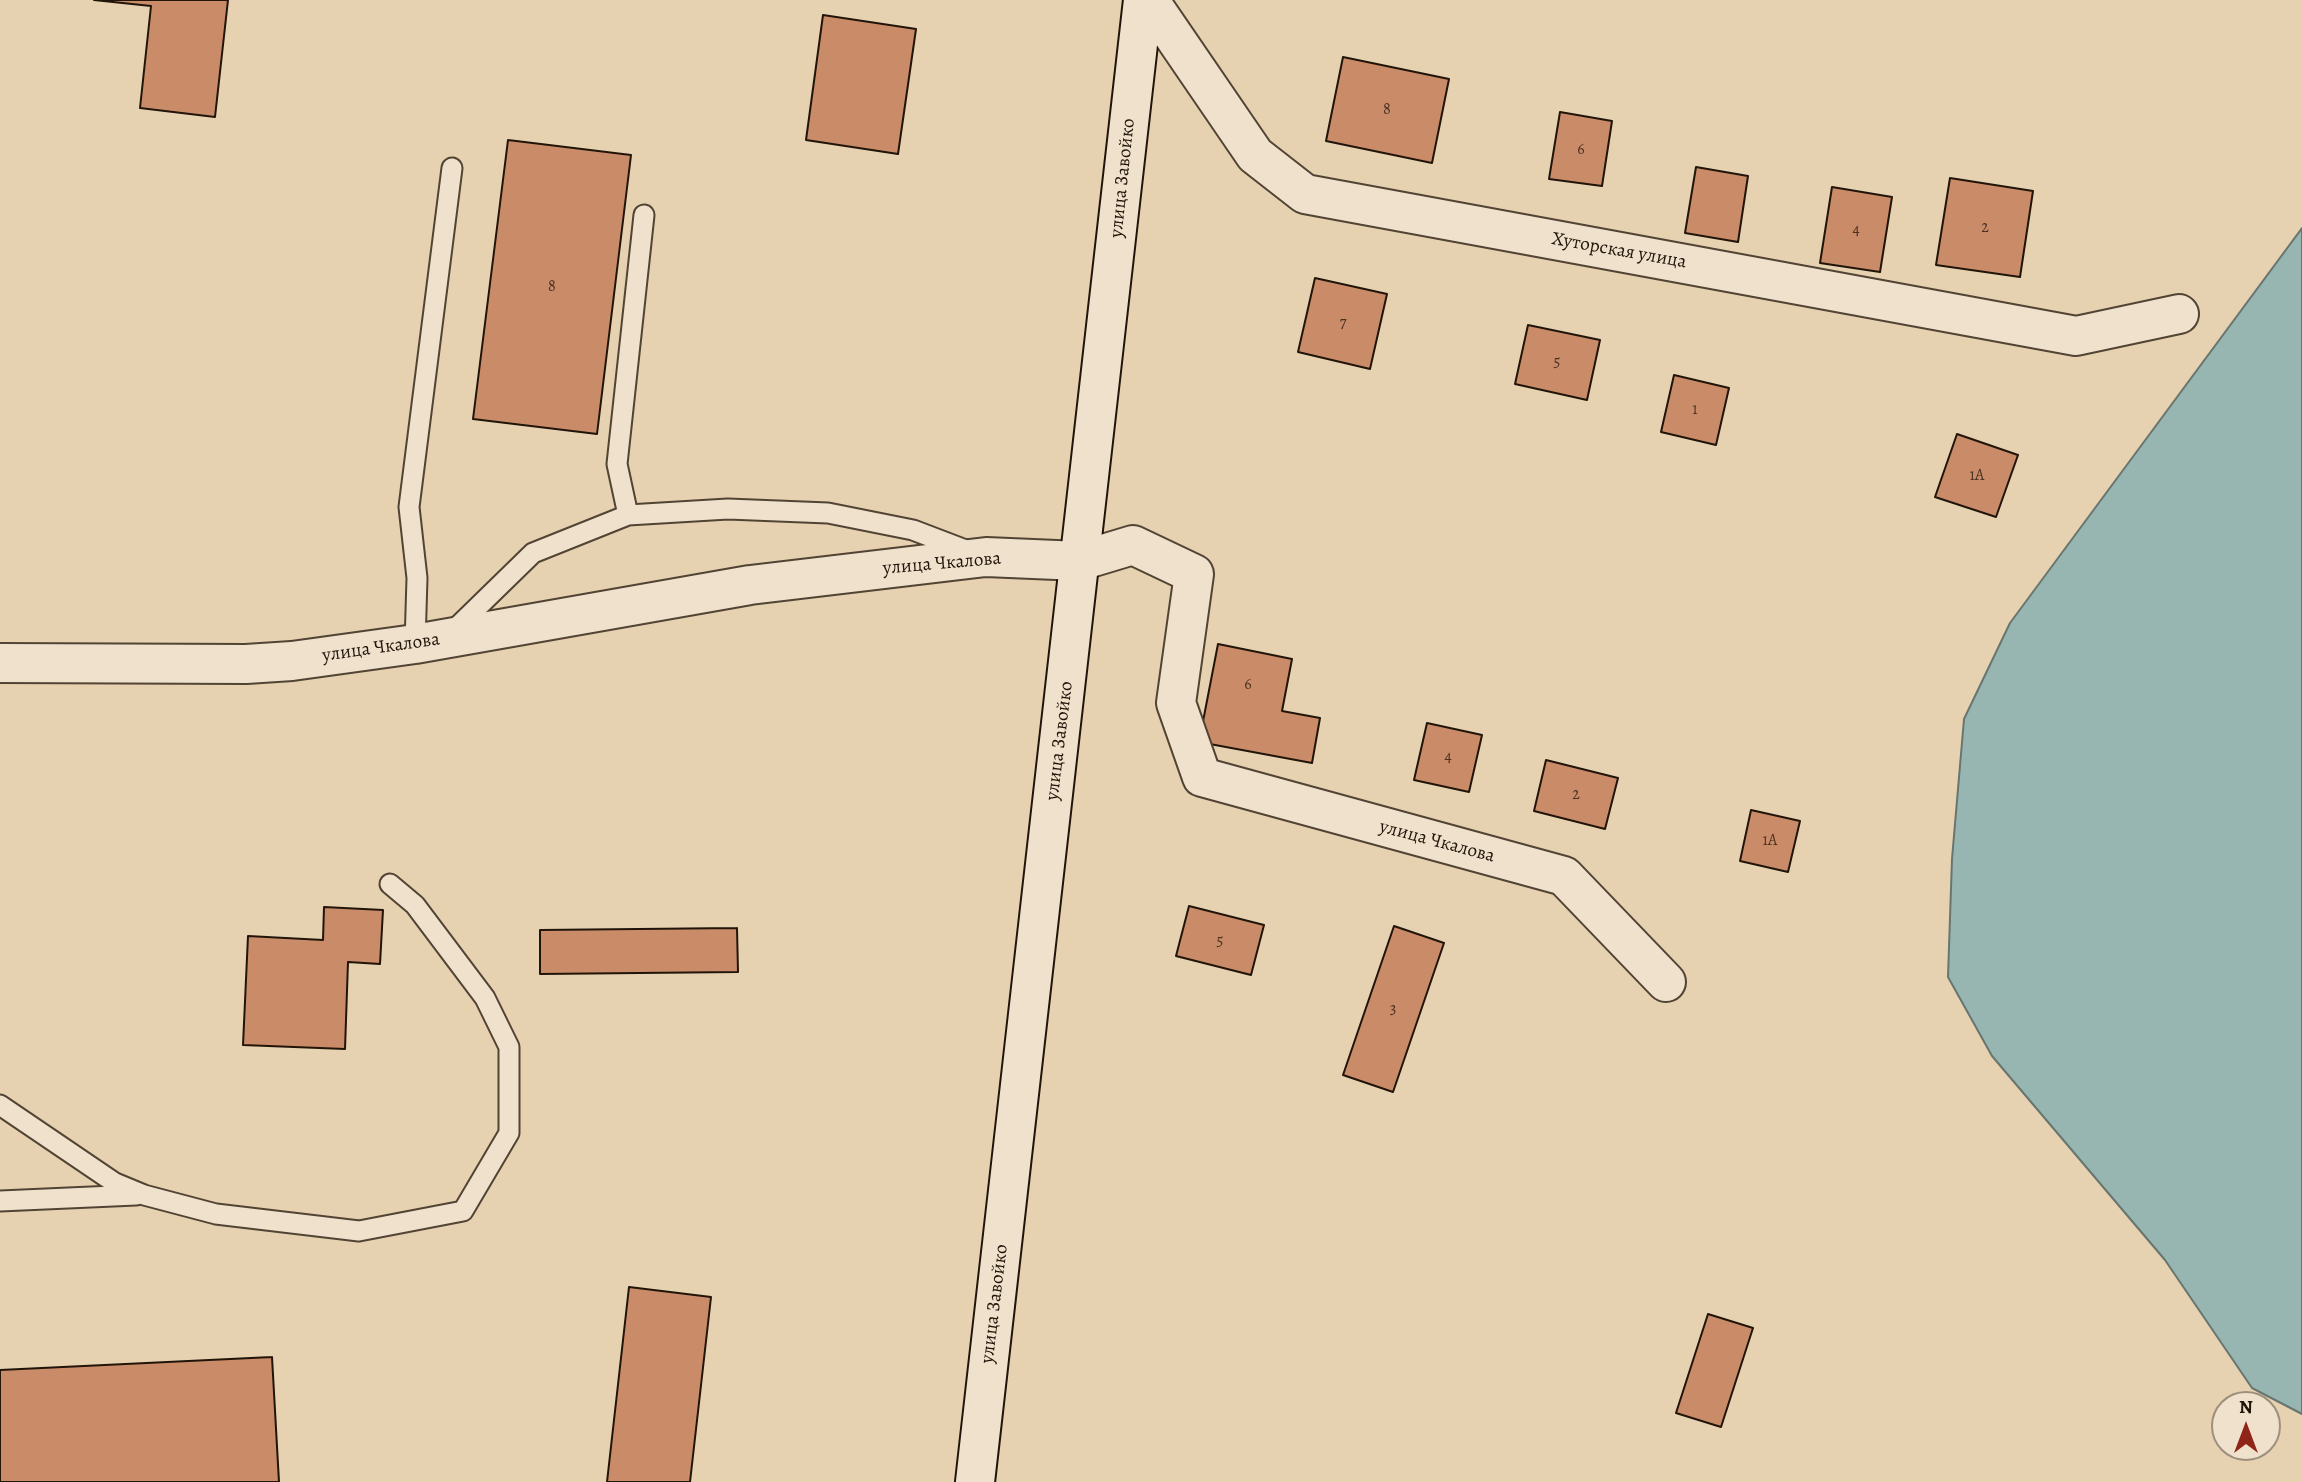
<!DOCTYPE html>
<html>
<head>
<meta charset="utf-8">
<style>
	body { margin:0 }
	#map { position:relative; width:2302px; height:1482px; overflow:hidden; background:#e6d1b0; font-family:Alegreya,serif }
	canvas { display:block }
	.north { position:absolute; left:2211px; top:1391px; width:70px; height:70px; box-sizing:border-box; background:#efe1cc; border:2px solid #9d8f7e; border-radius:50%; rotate:0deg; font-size:19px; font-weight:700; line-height:28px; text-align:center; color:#21150a }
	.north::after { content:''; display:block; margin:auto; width:24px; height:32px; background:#8f2418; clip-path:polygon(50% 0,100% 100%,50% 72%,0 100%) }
</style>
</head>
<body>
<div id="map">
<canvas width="2302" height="1482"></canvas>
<div class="north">N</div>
</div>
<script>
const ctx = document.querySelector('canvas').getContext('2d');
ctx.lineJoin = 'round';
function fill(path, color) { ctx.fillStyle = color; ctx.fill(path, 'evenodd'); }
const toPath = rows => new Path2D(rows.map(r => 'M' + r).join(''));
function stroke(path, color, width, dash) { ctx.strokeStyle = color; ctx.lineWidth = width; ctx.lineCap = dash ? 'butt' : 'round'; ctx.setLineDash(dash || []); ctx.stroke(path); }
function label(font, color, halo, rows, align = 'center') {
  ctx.font = font + ' Alegreya,serif'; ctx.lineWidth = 7; ctx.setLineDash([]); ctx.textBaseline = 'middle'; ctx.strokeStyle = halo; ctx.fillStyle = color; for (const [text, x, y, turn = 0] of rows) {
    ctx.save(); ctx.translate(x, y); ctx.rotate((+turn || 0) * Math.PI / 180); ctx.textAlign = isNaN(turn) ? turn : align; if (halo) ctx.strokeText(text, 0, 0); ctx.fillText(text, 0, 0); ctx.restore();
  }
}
const water = toPath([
	[2302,228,2302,1414,2252,1388,2165,1260,1992,1056,1948,977,1952,859,1964,719,2010,623,2302,228]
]);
fill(water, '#97b6b2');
stroke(water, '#68766f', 2);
const building = toPath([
	[94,0,228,0,215,117,140,108,151,6,94,0],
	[823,15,916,29,898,154,806,140,823,15],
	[1343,57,1449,79,1432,163,1326,141,1343,57],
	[1560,112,1612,121,1602,186,1549,179,1560,112],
	[508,140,631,155,597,434,473,419,508,140],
	[1696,167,1748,176,1738,242,1685,233,1696,167],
	[1950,178,2033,191,2020,277,1936,265,1950,178],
	[1832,187,1892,197,1880,272,1820,263,1832,187],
	[1315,278,1387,294,1370,369,1298,352,1315,278],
	[1528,325,1600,340,1587,400,1515,384,1528,325],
	[1674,375,1729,388,1716,445,1661,432,1674,375],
	[1957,434,2018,455,1996,517,1935,497,1957,434],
	[1218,644,1292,659,1282,711,1320,718,1312,763,1199,742,1218,644],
	[1427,723,1482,735,1469,792,1414,780,1427,723],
	[1546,760,1618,778,1605,829,1534,811,1546,760],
	[1751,810,1800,821,1788,872,1740,861,1751,810],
	[1189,906,1264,925,1251,975,1176,956,1189,906],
	[324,907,383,910,380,964,348,962,345,1049,243,1045,248,936,323,940,324,907],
	[1394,926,1444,943,1393,1092,1343,1075,1394,926],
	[737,928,738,972,540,974,540,930,737,928],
	[629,1287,711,1297,690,1482,607,1482,629,1287],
	[1708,1314,1753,1328,1721,1427,1676,1413,1708,1314],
	[272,1357,279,1482,0,1482,0,1370,272,1357]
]);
fill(building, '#ca8b68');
stroke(building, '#21150a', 2);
const lane = toPath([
	[628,515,617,464,644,215],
	[452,632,533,553,628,515,728,509,828,513,913,530,968,551],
	[415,644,417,578,409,507,452,168],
	[0,1105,115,1183,144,1195,216,1214,359,1231,463,1211,509,1133,509,1047,485,998,415,905,390,884],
	[0,1201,136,1195]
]);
const street = toPath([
	[1149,0,1255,155,1305,194,2076,336,2179,314],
	[0,663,246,664,292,661,415,644,750,585,986,557,1080,561,1133,545,1194,574,1176,703,1202,777,1564,876,1666,982]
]);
const secondary = toPath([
	[975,1482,1143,0]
]);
stroke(lane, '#524434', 23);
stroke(street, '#524434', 42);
stroke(secondary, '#21150a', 42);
stroke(lane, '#efe1cc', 19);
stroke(street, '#efe1cc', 38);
stroke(secondary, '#efe1cc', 38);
label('16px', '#4b3222', null, [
	["8",1387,110],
	["6",1581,150],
	["2",1985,228],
	["4",1856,230],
	["8",552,287],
	["7",1343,323],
	["5",1557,362],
	["1",1695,410],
	["1А",1977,476],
	["6",1248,685],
	["4",1448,757],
	["2",1576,795],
	["1А",1770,841],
	["5",1220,941],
	["3",1393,1009]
]);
label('19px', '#21150a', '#efe1cc', [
	["улица Завойко",1123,178,-84],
	["Хуторская улица",1619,251,10],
	["улица Чкалова",942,564,-5],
	["улица Чкалова",381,648,-8],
	["улица Завойко",1060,741,-83],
	["улица Чкалова",1437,842,15],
	["улица Завойко",995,1304,-83]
]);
</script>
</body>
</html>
